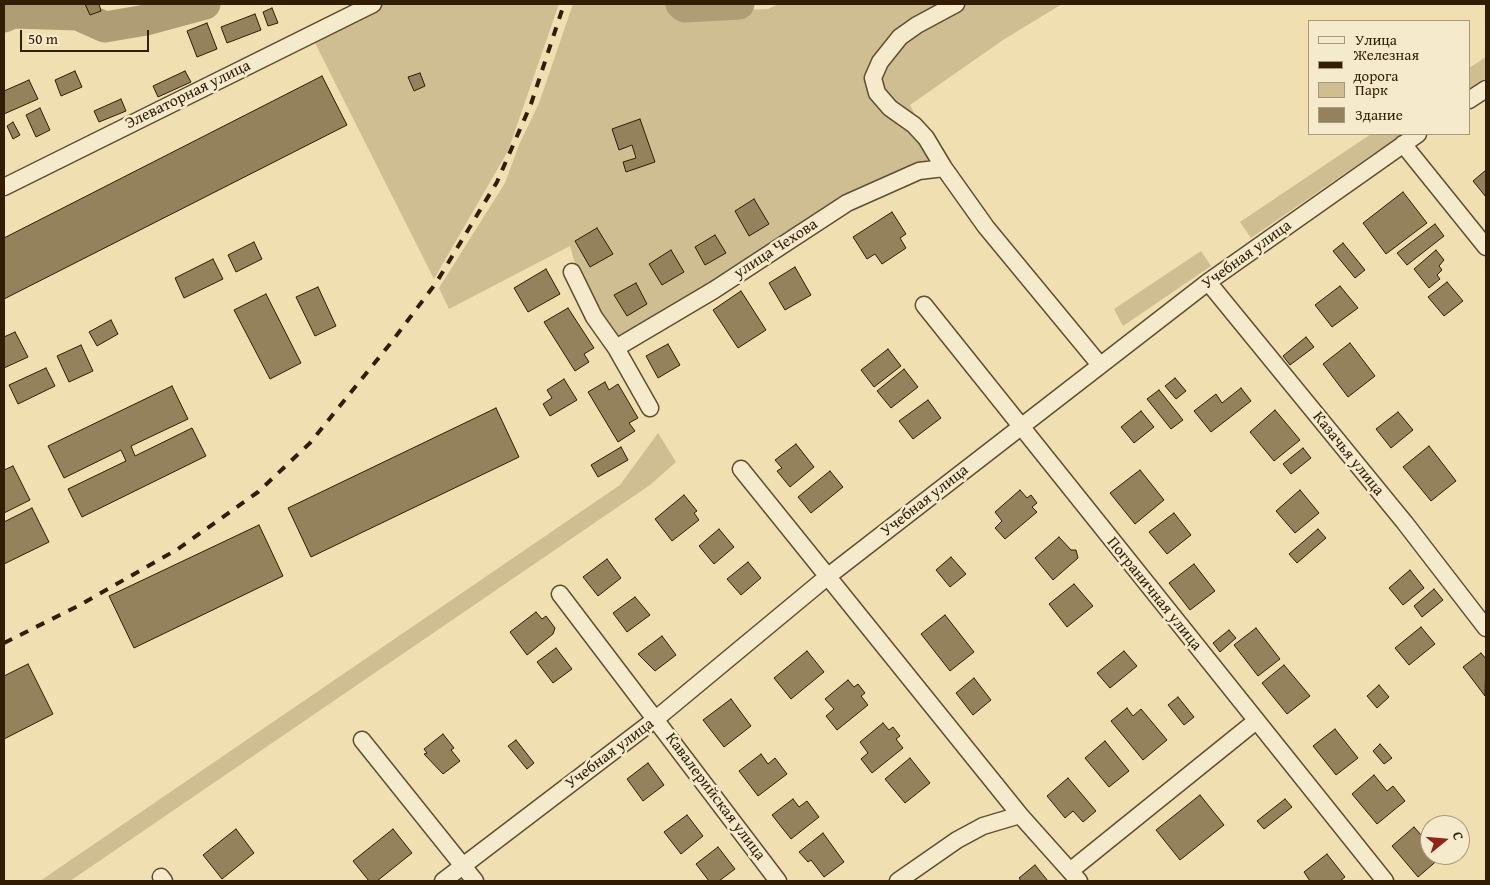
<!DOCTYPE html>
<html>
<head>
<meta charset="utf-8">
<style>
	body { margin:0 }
	#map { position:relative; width:1490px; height:885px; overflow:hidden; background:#f0dfb0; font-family:"Gentium Book Plus",serif }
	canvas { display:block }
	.frame { position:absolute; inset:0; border:5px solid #301d02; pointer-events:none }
	.legend { position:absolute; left:1308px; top:20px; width:162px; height:115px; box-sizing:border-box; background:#f5eacc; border:1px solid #a6987b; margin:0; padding:6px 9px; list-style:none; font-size:15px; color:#301d02 }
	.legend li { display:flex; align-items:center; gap:10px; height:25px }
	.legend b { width:25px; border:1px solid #a6987b }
	.north { position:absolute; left:1420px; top:815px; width:50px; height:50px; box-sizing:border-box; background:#f5eacc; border:1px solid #a6987b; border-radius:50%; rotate:73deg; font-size:14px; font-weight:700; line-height:20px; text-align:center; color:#301d02 }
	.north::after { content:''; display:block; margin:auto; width:18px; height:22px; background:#8f2418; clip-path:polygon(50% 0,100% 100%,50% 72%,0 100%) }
	.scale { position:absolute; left:20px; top:30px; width:129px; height:22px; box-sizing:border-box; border:2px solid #301d02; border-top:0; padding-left:6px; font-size:15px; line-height:18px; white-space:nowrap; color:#301d02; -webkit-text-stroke:4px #f5eacc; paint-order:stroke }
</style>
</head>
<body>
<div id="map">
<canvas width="1490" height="885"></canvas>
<div class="frame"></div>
<ul class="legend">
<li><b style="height:6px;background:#f5eacc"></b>Улица</li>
<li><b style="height:6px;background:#301d02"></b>Железная дорога</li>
<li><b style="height:14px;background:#cfbe92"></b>Парк</li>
<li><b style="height:14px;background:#94825c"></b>Здание</li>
</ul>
<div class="north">С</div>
<div class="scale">50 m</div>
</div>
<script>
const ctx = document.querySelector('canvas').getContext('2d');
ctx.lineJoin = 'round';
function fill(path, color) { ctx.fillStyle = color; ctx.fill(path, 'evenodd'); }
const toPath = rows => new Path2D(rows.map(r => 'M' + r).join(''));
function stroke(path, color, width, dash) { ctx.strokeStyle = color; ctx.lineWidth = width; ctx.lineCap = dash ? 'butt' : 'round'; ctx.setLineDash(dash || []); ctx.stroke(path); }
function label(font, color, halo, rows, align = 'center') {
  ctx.font = font + ' "Gentium Book Plus",serif'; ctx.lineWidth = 5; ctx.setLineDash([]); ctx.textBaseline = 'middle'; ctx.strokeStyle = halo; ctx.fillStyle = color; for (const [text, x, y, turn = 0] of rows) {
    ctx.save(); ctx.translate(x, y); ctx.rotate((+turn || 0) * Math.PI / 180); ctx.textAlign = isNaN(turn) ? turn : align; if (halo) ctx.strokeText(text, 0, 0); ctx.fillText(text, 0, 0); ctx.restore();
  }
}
fill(toPath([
	[385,4,559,4,508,151,434,279,313,39],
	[573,4,669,4,681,13,768,9,778,4,946,4,867,78,911,130,934,163,617,340,578,274,570,246,449,309,439,288,505,183,519,145,539,103],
	[963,4,1062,4,1003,40,910,105,916,117,888,100,879,76,904,41],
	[1486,57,1486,78,1469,89,1469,68],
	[1371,134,1402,134,1251,238,1240,222],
	[1201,251,1211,266,1123,326,1114,309],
	[658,433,676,462,650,485,70,881,40,881,620,485]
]), '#cfbe92');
stroke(toPath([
	[681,4,685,7,739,4],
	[4,17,13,13,78,15,105,27,146,20,205,4]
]), '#af9d75', 31);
const building = toPath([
	[85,4,99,4,101,11,90,15,85,4],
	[272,8,278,23,268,26,263,12,272,8],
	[255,14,261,30,227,43,221,27,255,14],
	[207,23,217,49,197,57,187,31,207,23],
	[75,71,82,87,61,96,55,80,75,71],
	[185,71,191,82,158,97,153,86,185,71],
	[420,73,425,86,414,91,408,77,420,73],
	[322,76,347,125,4,299,4,238,322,76],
	[29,80,38,99,4,114,4,91,29,80],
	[121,99,126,111,99,122,94,111,121,99],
	[40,108,50,130,36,137,26,115,40,108],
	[640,119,655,162,626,172,623,162,636,158,632,145,619,150,612,129,640,119],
	[13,122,20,135,13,139,7,126,13,122],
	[1486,170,1486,197,1473,181,1486,170],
	[1403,192,1427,223,1386,254,1363,223,1403,192],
	[754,199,769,224,749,236,735,211,754,199],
	[892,212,906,234,900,238,906,248,882,264,875,254,867,259,853,237,892,212],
	[1435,224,1444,236,1407,265,1397,253,1435,224],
	[597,228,613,254,590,267,575,241,597,228],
	[715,235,726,253,705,265,695,247,715,235],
	[254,242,262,259,236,272,228,255,254,242],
	[1343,243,1365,270,1355,278,1333,251,1343,243],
	[671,250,684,272,662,285,649,264,671,250],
	[1436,250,1444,260,1439,266,1442,270,1437,275,1440,279,1429,288,1414,269,1436,250],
	[213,259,223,279,184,298,175,278,213,259],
	[795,267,811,295,785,310,769,283,795,267],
	[546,269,560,294,528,312,514,288,546,269],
	[1447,282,1463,301,1444,316,1428,297,1447,282],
	[636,283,647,304,627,316,614,295,636,283],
	[1340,286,1358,308,1332,327,1315,305,1340,286],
	[318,287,336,326,315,336,296,297,318,287],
	[741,291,766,330,738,348,713,310,741,291],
	[266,294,301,363,270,379,234,310,266,294],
	[568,308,594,348,584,354,589,362,575,371,544,322,568,308],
	[111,320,118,334,97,346,89,332,111,320],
	[15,332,28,357,4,368,4,337,15,332],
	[1306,337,1314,347,1290,365,1283,356,1306,337],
	[1350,343,1375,376,1348,397,1323,364,1350,343],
	[668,344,680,365,658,378,646,356,668,344],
	[81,345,93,371,69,382,57,356,81,345],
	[888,349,901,366,874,387,861,370,888,349],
	[46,368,55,386,18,404,9,385,46,368],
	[904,369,918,387,891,408,877,391,904,369],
	[1175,378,1186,391,1176,399,1165,386,1175,378],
	[564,379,577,400,550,416,543,404,552,398,547,390,564,379],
	[605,382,609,390,618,384,638,418,629,423,635,431,618,442,588,392,605,382],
	[172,386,188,419,131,446,135,456,192,428,206,456,82,517,68,489,126,461,121,450,64,478,48,446,172,386],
	[1241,388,1251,401,1211,432,1194,411,1216,394,1222,403,1241,388],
	[1159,390,1183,420,1171,429,1147,399,1159,390],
	[928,400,941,418,913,439,899,421,928,400],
	[496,408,519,457,311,557,288,508,496,408],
	[1275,410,1300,440,1274,461,1250,432,1275,410],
	[1141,411,1154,427,1134,443,1121,427,1141,411],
	[1398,412,1413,430,1391,448,1376,429,1398,412],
	[796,444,814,467,790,487,777,471,782,468,775,460,796,444],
	[1429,446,1456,481,1431,501,1403,467,1429,446],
	[621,447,628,460,598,477,591,465,621,447],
	[1303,448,1311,458,1291,474,1283,464,1303,448],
	[13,466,30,500,4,513,4,470,13,466],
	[1140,470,1164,500,1135,524,1110,493,1140,470],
	[830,471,843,487,811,513,798,497,830,471],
	[1020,490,1027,498,1031,495,1037,503,1032,507,1037,512,1005,539,995,528,1002,521,995,512,1020,490],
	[1300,490,1319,513,1295,533,1276,511,1300,490],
	[684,495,697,511,694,513,699,520,672,541,655,519,684,495],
	[32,508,49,542,4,564,4,522,32,508],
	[1174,513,1191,535,1167,554,1149,532,1174,513],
	[259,525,283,576,134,648,109,596,259,525],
	[719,529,734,547,714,564,699,546,719,529],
	[1318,529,1326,538,1297,563,1289,554,1318,529],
	[1059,537,1071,550,1076,550,1078,558,1053,580,1035,558,1059,537],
	[951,557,966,574,950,587,936,570,951,557],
	[607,559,621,578,598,596,583,577,607,559],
	[748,562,761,578,741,595,727,579,748,562],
	[1194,564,1215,591,1190,610,1169,583,1194,564],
	[1410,570,1424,588,1403,605,1389,588,1410,570],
	[1074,584,1093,606,1067,627,1049,604,1074,584],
	[1434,589,1443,600,1422,617,1414,606,1434,589],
	[635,597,650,615,627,632,613,613,635,597],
	[536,612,542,619,546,616,555,628,553,634,527,655,510,632,536,612],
	[945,615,974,652,950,671,921,634,945,615],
	[1421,627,1435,644,1409,665,1395,648,1421,627],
	[1256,628,1280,659,1258,676,1234,645,1256,628],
	[1229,630,1236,638,1220,652,1213,643,1229,630],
	[662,636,676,655,655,671,638,654,662,636],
	[556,648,572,669,553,683,537,662,556,648],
	[807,651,824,672,791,699,774,678,807,651],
	[1124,651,1137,666,1110,688,1097,673,1124,651],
	[1481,653,1486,659,1485,696,1463,667,1481,653],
	[28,664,53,714,4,739,4,676,28,664],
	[1284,665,1310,696,1287,714,1262,683,1284,665],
	[974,678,991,700,973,715,956,693,974,678],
	[848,680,854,687,858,684,865,693,861,696,868,705,837,730,826,716,834,709,825,699,848,680],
	[1379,685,1389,697,1377,708,1367,696,1379,685],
	[1178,697,1194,717,1184,725,1168,705,1178,697],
	[731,699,751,726,724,747,703,720,731,699],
	[1127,708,1133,716,1141,709,1167,740,1143,760,1111,721,1127,708],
	[883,723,889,730,893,727,900,736,896,739,903,748,872,773,861,759,868,753,860,742,883,723],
	[1335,729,1358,758,1336,775,1313,746,1335,729],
	[443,734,454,748,451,750,460,761,443,774,424,754,427,753,424,749,443,734],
	[516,740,534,763,527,769,508,746,516,740],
	[1105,741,1129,771,1109,787,1085,758,1105,741],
	[1380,744,1392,758,1384,764,1373,751,1380,744],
	[761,754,768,764,775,758,787,774,758,796,739,771,761,754],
	[910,758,930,783,905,803,885,779,910,758],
	[648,763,664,785,643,801,627,779,648,763],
	[1374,775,1387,791,1393,786,1405,801,1377,824,1352,794,1374,775],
	[1068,778,1096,811,1083,822,1073,811,1065,818,1047,796,1068,778],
	[1200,795,1224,825,1180,860,1156,830,1200,795],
	[793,799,799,807,807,801,819,817,791,839,772,815,793,799],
	[1285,799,1292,807,1264,829,1257,821,1285,799],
	[687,815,703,836,681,854,664,832,687,815],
	[1414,827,1430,845,1430,855,1438,855,1440,858,1418,877,1392,846,1414,827],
	[236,829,254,853,222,879,203,855,236,829],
	[393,829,412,853,377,881,369,881,353,861,393,829],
	[823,833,844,862,824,877,811,860,808,862,799,852,823,833],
	[718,847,735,869,719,881,709,881,696,864,718,847],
	[1327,854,1345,877,1340,881,1310,881,1304,872,1327,854],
	[1035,865,1048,881,1021,881,1019,878,1035,865]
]);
fill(building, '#94825c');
stroke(building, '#301d02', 1);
const minor = toPath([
	[956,4,917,25,900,37,880,62,873,78,877,93,890,108,914,125,926,138,944,168,986,227,1100,365],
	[1469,100,1486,89],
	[1403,144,1486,247],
	[4,187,373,4],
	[572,272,594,317,616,348,650,408],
	[1208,282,1405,523,1486,628],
	[924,305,1385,881],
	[616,348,714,290,847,203,919,171,944,168],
	[741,469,1020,815,1079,881],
	[560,594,778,881],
	[362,740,475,881],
	[1070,871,1256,721],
	[161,877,164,881],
	[443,881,657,718,827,577,1208,282,1418,134],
	[898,881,957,840,983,826,1020,815]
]);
stroke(minor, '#604e2e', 19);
stroke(minor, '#f5eacc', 16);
stroke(toPath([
	[4,643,78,606,178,549,258,492,310,443,390,344,436,283,497,182,531,104,564,4]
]), '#301d02', 4, [9, 9]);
label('16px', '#301d02', '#f5eacc', [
	["Элеваторная улица",188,95,-26],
	["улица Чехова",776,249,-33],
	["Учебная улица",1247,255,-36],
	["Казачья улица",1348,454,51],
	["Учебная улица",925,501,-38],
	["Пограничная улица",1154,594,51],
	["Учебная улица",610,754,-37],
	["Кавалерийская улица",715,797,53]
]);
</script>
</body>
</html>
